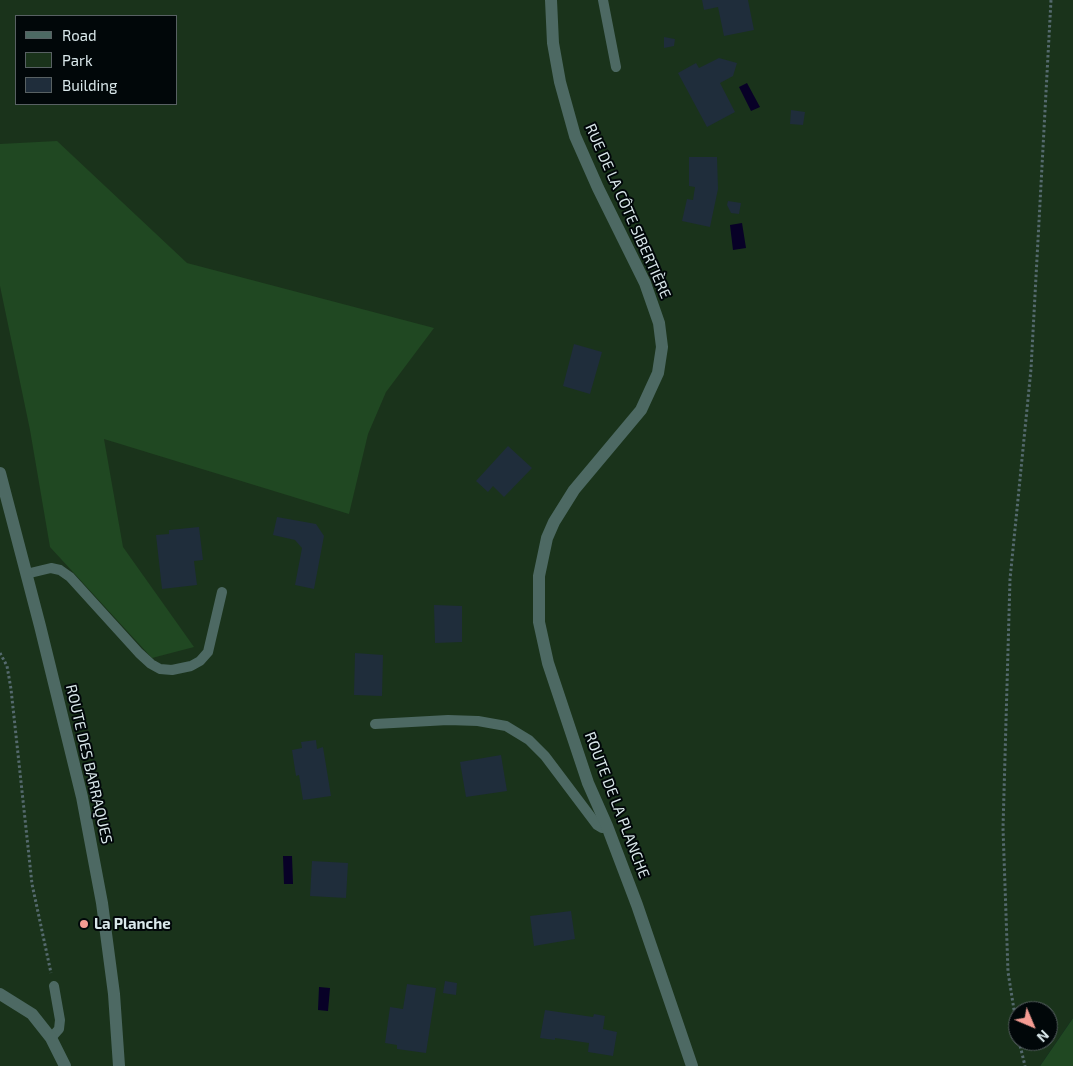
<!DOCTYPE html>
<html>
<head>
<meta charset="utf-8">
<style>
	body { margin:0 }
	#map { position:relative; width:1073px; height:1066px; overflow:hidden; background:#061f24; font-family:"Exo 2",sans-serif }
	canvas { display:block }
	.legend { position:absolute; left:15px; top:15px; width:162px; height:90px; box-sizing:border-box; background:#010709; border:1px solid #586163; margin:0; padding:6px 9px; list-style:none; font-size:15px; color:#dae8eb }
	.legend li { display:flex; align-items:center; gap:10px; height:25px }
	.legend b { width:25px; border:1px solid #586163 }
	.north { position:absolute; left:1008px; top:1001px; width:50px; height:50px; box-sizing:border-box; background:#010709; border:1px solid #586163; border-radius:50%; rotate:135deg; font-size:14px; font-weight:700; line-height:20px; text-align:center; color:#dae8eb }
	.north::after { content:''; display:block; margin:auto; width:18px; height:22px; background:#f59c93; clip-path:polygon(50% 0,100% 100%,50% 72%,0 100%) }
</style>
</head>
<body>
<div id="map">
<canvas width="1073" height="1066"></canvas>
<ul class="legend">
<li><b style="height:6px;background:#4d6963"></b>Road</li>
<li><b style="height:14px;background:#1a331b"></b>Park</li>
<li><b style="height:14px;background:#1f2d3b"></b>Building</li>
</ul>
<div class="north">N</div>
</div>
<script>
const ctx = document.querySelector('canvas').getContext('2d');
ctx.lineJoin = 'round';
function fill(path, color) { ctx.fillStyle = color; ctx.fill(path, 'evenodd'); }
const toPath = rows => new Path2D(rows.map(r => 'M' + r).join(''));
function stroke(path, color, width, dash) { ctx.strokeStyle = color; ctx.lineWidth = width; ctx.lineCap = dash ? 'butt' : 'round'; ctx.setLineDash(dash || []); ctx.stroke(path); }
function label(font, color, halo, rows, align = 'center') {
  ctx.font = font + ' "Exo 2",sans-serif'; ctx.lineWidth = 4; ctx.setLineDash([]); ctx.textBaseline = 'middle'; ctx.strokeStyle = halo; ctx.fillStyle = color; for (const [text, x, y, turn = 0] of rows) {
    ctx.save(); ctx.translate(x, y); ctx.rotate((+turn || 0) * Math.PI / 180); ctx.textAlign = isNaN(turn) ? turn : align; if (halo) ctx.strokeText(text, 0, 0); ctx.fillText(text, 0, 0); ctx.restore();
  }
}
fill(toPath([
	[0,0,1073,0,1073,1018,1040,1066,0,1066],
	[16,16,176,16,176,104,16,104],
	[1018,1011,1048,1011,1048,1041,1018,1041]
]), '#1a331b');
fill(toPath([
	[57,141,187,263,434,328,386,392,368,434,349,514,104,439,123,547,194,647,152,658,50,547,30,430,0,286,0,144],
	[1073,1018,1073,1066,1040,1066]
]), '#204822');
fill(toPath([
	[747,83,760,107,751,111,739,87],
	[742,223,746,248,733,250,730,225],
	[283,856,292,856,293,884,284,884],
	[319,987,330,988,328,1011,318,1010]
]), '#080127');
fill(toPath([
	[702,0,748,0,754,30,724,36,718,7,704,10],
	[664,37,675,39,674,46,664,48],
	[719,58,737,63,733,76,720,83,735,112,707,127,678,73,696,63,699,68],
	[791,110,805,112,803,125,790,124],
	[689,157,717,157,718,189,710,227,682,221,687,199,693,200,695,187,689,186],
	[728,201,741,203,739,214,731,213,727,205],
	[574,344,602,352,590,394,563,386],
	[508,446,532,468,504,497,493,486,488,492,476,481],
	[277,517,316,524,324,536,314,589,295,585,302,548,295,540,273,535],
	[199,527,203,560,194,561,197,585,162,589,156,535,169,534,169,530],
	[434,605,462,606,462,642,435,643],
	[355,653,383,655,382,696,354,695],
	[316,740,317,749,323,747,331,796,303,800,299,775,296,776,292,750,302,748,301,742],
	[501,755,507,791,466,797,460,762],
	[312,861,348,863,346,898,310,896],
	[571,911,575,939,534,946,530,916],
	[445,981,457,983,456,995,443,993],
	[407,984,436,988,426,1053,397,1049,397,1045,385,1043,390,1007,403,1009],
	[545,1010,593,1017,594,1014,605,1016,603,1029,617,1032,613,1056,588,1052,589,1043,555,1038,555,1040,540,1038]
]), '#1f2d3b');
stroke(toPath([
	[0,653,7,666,11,689,32,884,51,973],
	[1018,1035,1008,972,1003,828,1010,579,1031,369,1051,0],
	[1019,1041,1025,1066]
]), '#556a6e', 3, [2.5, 2.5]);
stroke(toPath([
	[603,0,616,67],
	[26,574,51,568,60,570,70,577,139,653,151,664,160,669,172,670,191,666,200,661,208,652,222,592],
	[375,724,448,720,478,721,506,726,529,740,545,756,597,825,602,828,607,826],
	[51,1038,59,1029,60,1020,54,986]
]), '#4d6963', 10);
stroke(toPath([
	[551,0,553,43,560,82,575,136,598,188,645,283,659,323,662,347,658,373,641,410,574,490,554,522,547,538,539,576,539,622,548,663,588,783,607,826,637,905,692,1066],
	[0,473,40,626,82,797,102,903,114,994,119,1066],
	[0,994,32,1014,51,1038,65,1066]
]), '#4d6963', 12);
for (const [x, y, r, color] of [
	[84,924,5,"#f59c93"]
]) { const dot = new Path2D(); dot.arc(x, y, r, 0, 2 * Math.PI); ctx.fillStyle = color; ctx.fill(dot); stroke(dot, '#010709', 2); }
label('15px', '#dae8eb', '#010709', [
	["RUE DE LA CÔTE SIBERTIÈRE",628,211,66],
	["ROUTE DES BARRAQUES",89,764,77],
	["ROUTE DE LA PLANCHE",617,805,69]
]);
label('bold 15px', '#dae8eb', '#010709', [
	["La Planche",94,924]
], 'left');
</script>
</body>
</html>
